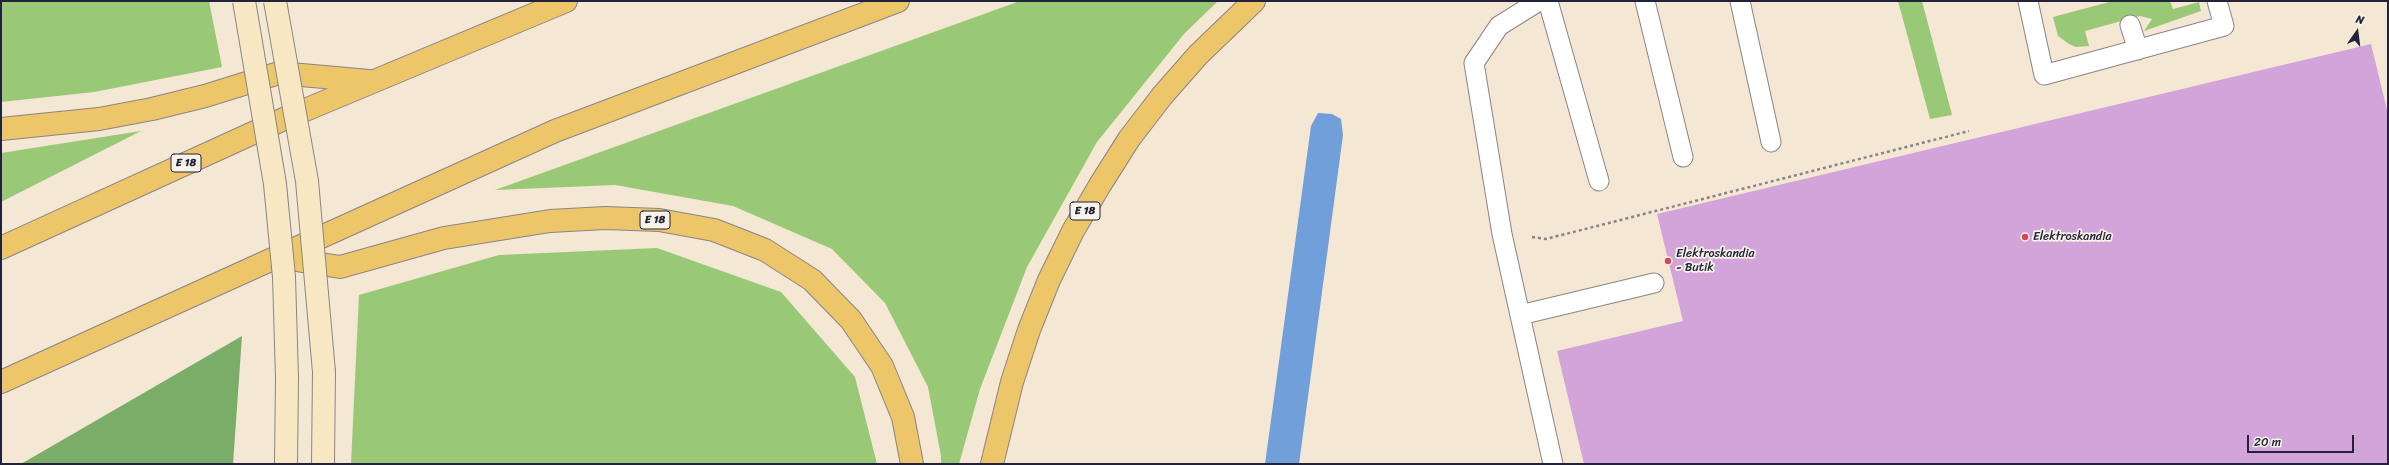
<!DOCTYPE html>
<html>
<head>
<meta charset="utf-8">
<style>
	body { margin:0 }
	#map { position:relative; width:2389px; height:465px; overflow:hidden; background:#f4e7d3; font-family:Sriracha,sans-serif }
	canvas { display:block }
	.frame { position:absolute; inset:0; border:2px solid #22223b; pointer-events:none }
	.north { position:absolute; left:2337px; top:12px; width:40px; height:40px; -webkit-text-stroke:3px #f7f3e8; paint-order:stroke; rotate:14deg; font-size:11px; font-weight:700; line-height:16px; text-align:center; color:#22223b }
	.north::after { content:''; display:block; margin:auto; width:14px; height:18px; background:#22223b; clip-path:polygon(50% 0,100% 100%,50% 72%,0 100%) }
	.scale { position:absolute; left:2247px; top:435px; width:107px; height:18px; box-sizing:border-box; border:2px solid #22223b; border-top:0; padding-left:5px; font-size:12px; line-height:14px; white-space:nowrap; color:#22223b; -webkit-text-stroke:3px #f7f3e8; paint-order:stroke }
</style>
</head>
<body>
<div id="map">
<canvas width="2389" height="465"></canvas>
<div class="frame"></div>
<div class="north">N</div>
<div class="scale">20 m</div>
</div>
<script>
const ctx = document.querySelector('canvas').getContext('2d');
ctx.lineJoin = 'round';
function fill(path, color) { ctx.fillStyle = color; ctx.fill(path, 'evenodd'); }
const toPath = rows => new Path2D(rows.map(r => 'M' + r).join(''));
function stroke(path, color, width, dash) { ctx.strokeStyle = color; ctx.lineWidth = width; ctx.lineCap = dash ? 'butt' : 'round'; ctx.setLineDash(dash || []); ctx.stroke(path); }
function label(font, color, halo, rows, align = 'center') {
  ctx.font = font + ' Sriracha,sans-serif'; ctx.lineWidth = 3.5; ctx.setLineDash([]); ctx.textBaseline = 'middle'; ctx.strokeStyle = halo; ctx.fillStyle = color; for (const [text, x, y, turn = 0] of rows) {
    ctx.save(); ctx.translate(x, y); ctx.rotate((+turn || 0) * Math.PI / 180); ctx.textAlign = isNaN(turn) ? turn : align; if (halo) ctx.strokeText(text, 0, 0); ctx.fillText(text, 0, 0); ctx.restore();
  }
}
fill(toPath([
	[1,1,209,1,222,67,94,92,1,102],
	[1020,1,1218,1,1184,34,1097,142,1027,267,980,389,959,464,941,464,941,456,928,387,885,303,832,249,733,206,615,185,495,190],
	[1898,1,1922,1,1952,115,1930,119],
	[2113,1,2170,1,2173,9,2199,2,2201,11,2144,31,2152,19,2140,16,2085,31,2089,46,2076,47,2069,44,2058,36,2053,17],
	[141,131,1,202,1,153],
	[657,248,781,292,855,377,877,464,351,464,359,295,499,255]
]), '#99c977');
fill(toPath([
	[242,336,233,464,21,464]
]), '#7aad68');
fill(toPath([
	[1318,113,1332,114,1341,119,1343,135,1299,464,1265,464,1311,126]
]), '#709fd9');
fill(toPath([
	[2371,44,2388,114,2388,464,1584,464,1557,351,1683,321,1657,214]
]), '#d3a4d9');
const lane = toPath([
	[1539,1,1499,26,1474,63,1502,234,1553,464],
	[1548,1,1599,181],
	[1645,1,1683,157],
	[1740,1,1771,142],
	[2028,1,2044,75,2224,26,2217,1],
	[2130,25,2138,50],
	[1520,315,1654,283]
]);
const secondary = toPath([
	[286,464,287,378],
	[323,464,324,372]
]);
const highway = toPath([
	[1,129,99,119,152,109,205,96,279,73,369,81],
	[1,248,286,118,566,1],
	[296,260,340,267,444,238,550,221,605,218,659,220,714,230,765,250,812,280,851,320,882,366,903,417,912,464],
	[1,382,555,131,898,1],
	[992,464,1012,382,1029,330,1049,280,1073,231,1100,185,1129,139,1162,96,1198,55,1254,1]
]);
stroke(lane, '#8b8487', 21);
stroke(secondary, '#8b8487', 24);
stroke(highway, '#8b8487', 24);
stroke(toPath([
	[1532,237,1546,239,1969,131]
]), '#8b8487', 2.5, [3, 3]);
stroke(lane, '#fff', 19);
stroke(secondary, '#f7e8c3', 22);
stroke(highway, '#ecc669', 22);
const secondaryBridge = toPath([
	[244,1,275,184,284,277,287,378],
	[275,1,307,181,324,372]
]);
stroke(secondaryBridge, '#8b8487', 24, []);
stroke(secondaryBridge, '#f7e8c3', 22);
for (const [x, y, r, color] of [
	[2025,237,4,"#d1495b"],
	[1668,261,4,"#d1495b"]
]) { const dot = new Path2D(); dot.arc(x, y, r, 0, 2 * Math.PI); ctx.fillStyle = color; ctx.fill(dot); stroke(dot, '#f7f3e8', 1.5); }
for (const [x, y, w] of [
	[186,163,30],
	[1085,211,30],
	[655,220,30]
]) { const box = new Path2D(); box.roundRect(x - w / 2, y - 9, w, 18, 3); ctx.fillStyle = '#f7f3e8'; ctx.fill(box); stroke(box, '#22223b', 1); }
label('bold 11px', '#22223b', null, [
	["E 18",186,163],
	["E 18",1085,211],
	["E 18",655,220]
]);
label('12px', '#22223b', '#f7f3e8', [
	["Elektroskandia",2033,237],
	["Elektroskandia",1676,254],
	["- Butik",1676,268]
], 'left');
</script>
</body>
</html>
